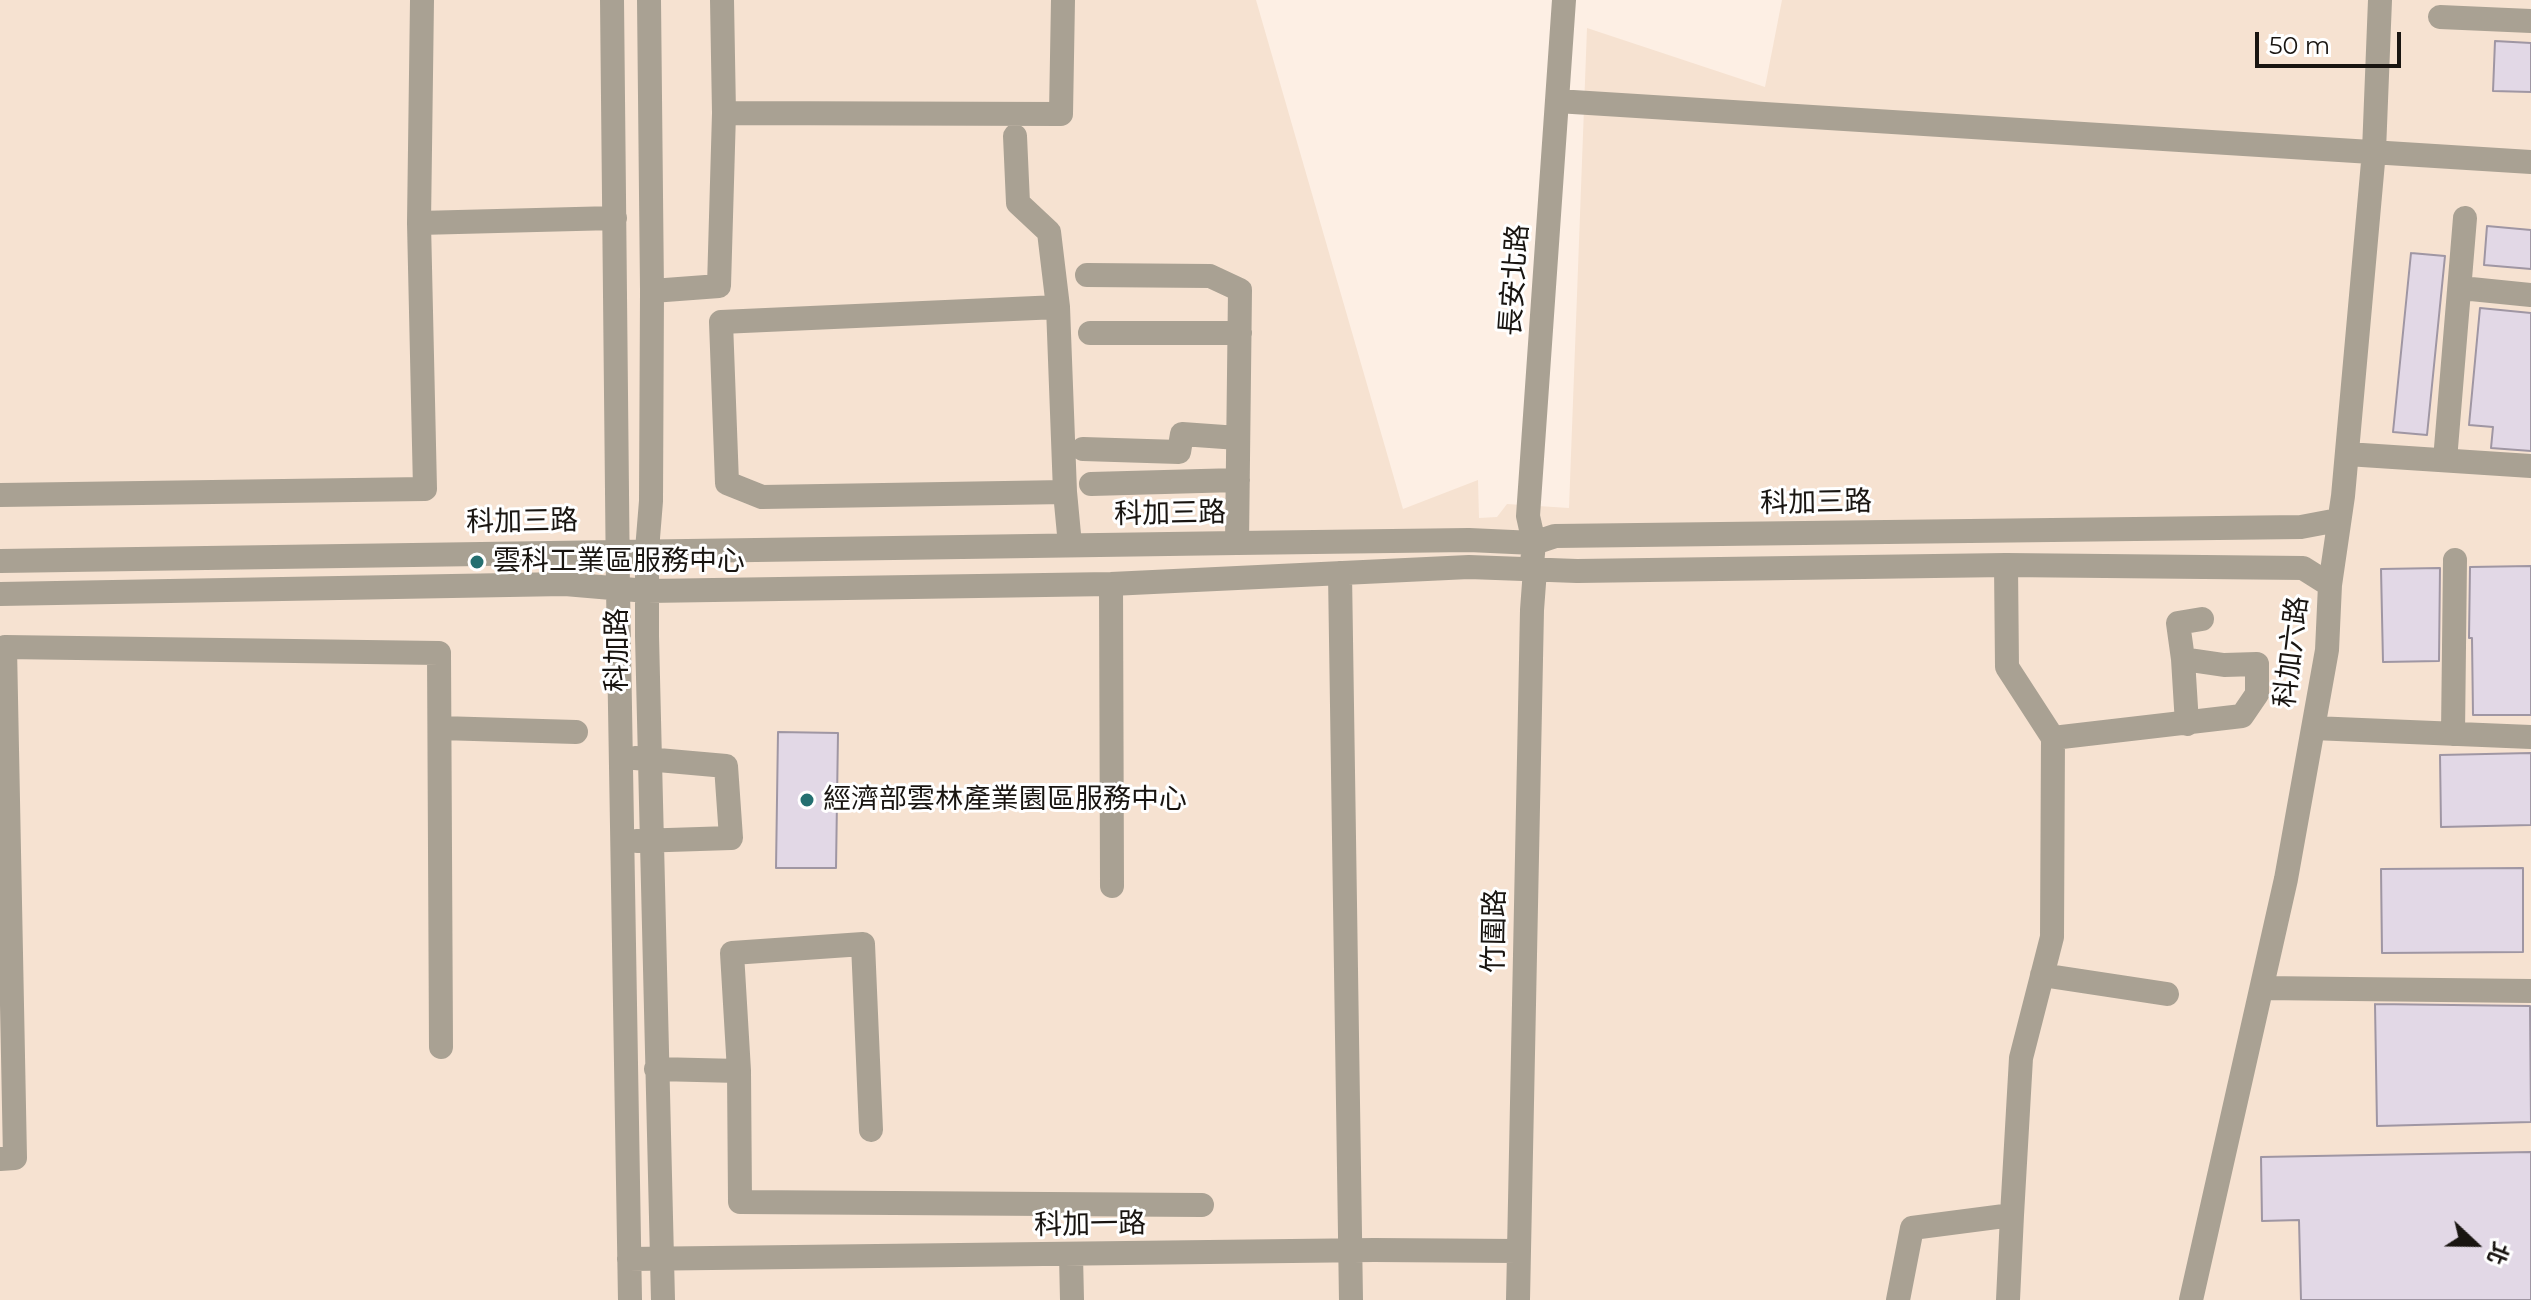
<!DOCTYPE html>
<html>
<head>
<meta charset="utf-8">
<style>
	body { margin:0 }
	#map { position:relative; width:2531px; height:1300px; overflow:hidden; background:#fdefe4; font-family:Montserrat,"Noto Sans TC",sans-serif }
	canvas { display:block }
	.north { position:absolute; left:2435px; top:1204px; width:80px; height:80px; -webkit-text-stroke:6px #fff; paint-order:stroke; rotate:112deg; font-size:22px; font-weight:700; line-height:32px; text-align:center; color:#191511 }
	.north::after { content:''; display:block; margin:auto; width:28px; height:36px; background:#191511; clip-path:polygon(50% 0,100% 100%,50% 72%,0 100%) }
	.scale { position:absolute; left:2255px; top:32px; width:146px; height:36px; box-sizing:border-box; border:4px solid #191511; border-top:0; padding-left:10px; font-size:24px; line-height:28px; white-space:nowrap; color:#191511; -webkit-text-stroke:6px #fff; paint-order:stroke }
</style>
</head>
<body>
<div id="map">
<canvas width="2531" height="1300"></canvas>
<div class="north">北</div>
<div class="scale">50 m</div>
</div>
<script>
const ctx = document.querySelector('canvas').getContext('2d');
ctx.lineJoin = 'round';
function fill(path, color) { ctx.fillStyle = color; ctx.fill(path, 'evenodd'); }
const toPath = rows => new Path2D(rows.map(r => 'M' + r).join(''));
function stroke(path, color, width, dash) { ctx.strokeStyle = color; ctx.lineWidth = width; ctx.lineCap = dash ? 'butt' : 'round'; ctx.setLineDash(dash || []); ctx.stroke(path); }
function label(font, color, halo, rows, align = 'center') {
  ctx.font = font + ' Montserrat,"Noto Sans TC",sans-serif'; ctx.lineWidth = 6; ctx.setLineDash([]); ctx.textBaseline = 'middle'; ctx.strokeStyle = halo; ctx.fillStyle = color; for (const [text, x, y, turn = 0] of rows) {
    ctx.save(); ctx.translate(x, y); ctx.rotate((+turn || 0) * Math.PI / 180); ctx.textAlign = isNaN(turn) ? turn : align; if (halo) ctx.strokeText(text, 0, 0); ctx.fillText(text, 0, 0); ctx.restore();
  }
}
fill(toPath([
	[0,0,1256,0,1403,509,1478,480,1479,518,1497,517,1507,504,1569,508,1587,28,1765,87,1782,0,2531,0,2531,1300,0,1300]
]), '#f6e2d1');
const building = toPath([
	[2495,41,2531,43,2531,92,2493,91,2495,41],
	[2487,226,2531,230,2531,269,2484,265,2487,226],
	[2411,253,2445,256,2427,435,2393,432,2411,253],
	[2480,308,2531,313,2531,451,2491,448,2493,427,2469,425,2480,308],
	[2531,566,2531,715,2473,715,2472,638,2469,638,2470,567,2531,566],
	[2440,568,2439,661,2383,662,2381,569,2440,568],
	[778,732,838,733,836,868,776,868,778,732],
	[2531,753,2531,825,2441,827,2440,755,2531,753],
	[2523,868,2523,952,2382,953,2381,869,2523,868],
	[2375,1004,2530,1006,2531,1122,2377,1126,2375,1004],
	[2531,1152,2531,1300,2301,1300,2299,1220,2262,1221,2261,1157,2531,1152]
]);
fill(building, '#e2d8e6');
stroke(building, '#9f96a3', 2);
stroke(toPath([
	[612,0,618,589,630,1300],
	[649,0,652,291,651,501,647,550,647,636,663,1300],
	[2440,17,2531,21],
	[1557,101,2531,162],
	[724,113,1061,114,1063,0],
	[1015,136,1018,203,1049,232,1058,307,721,322,727,483,762,497,1065,492,1070,545],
	[419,223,615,218],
	[1087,275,1210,276,1240,290,1237,543],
	[2461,288,2531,295],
	[652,291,719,286,724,113,722,0],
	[1058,307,1065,492],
	[1090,333,1240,333],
	[1083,449,1179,452,1182,434,1238,438],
	[2347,454,2531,466],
	[2445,460,2465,218],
	[1091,484,1238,480],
	[0,495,425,489,419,223,422,0],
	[0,561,1237,543,1469,540,1534,543,1555,536,2301,527,2338,520],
	[1340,573,1351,1300],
	[1111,584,1112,886],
	[0,594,565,584,647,591,1111,584,1469,567,1577,571,2006,565,2303,568,2330,585],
	[2187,724,2183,659,2178,623,2202,619],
	[440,728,576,732],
	[2313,728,2531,737],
	[2453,734,2455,560],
	[2053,738,2242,716,2257,694,2257,664,2224,665,2183,659],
	[635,758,726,766,731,838,637,841],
	[2042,975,2167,994],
	[2262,988,2531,991],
	[656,1069,739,1071,732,953,863,944,871,1130],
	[739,1071,740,1202,1202,1205],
	[0,1159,15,1158,5,647,439,653,441,1047],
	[1071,1255,1072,1300],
	[629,1259,1374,1250,1518,1251],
	[1518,1300,1532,610,1535,570,1532,564,1534,543,1528,516,1564,0],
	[1898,1300,1912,1228,2012,1215,2021,1058,2052,937,2053,738,2007,667,2006,565],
	[2008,1300,2012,1215],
	[2191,1300,2286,879,2327,650,2330,585,2343,496,2374,151,2380,0]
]), '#a9a193', 24);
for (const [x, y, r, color] of [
	[477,562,8,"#246f70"],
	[807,800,8,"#246f70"]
]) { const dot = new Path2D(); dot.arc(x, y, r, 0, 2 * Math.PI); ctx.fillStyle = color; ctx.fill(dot); stroke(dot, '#fff', 3); }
label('28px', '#191511', '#fff', [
	["長安北路",1515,280,-86],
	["科加三路",1816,503,-1],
	["科加三路",1170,514,-1],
	["科加三路",522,522,-1],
	["科加路",618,650,-90],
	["科加六路",2292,652,-83],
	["竹圍路",1495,931,-89],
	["科加一路",1090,1225,-1]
]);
label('28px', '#191511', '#fff', [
	["雲科工業區服務中心",493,562],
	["經濟部雲林產業園區服務中心",823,800]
], 'left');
</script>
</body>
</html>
